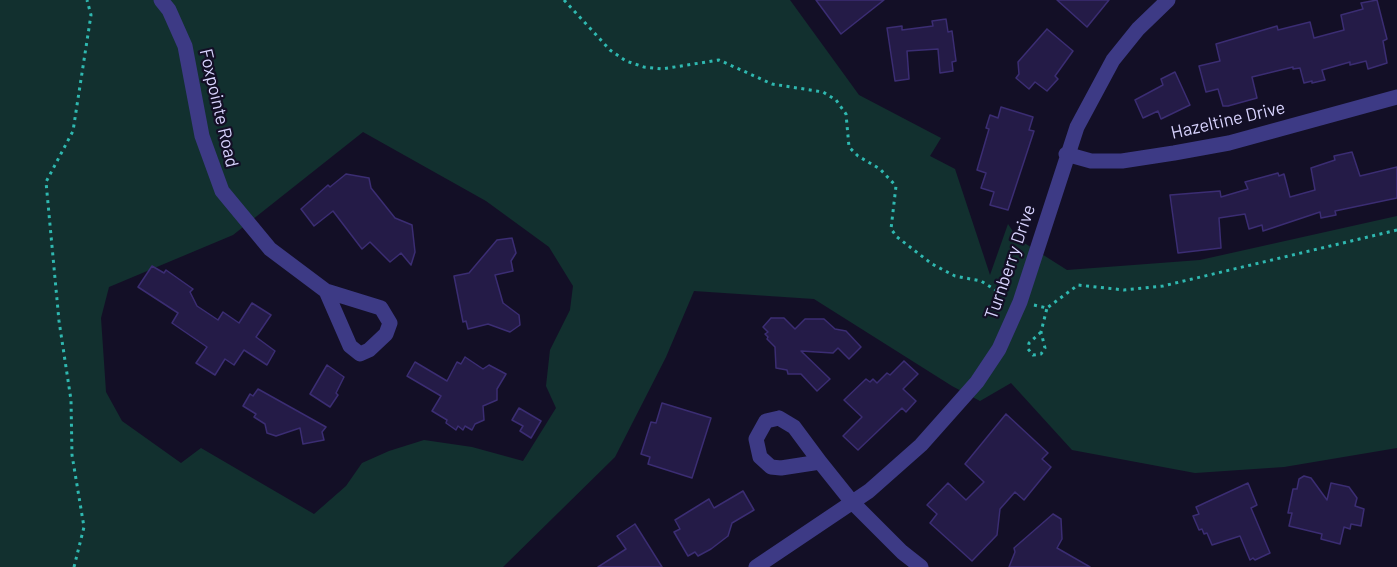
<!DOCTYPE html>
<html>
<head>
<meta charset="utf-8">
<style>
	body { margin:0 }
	canvas { display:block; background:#130f26 }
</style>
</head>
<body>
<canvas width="1397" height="567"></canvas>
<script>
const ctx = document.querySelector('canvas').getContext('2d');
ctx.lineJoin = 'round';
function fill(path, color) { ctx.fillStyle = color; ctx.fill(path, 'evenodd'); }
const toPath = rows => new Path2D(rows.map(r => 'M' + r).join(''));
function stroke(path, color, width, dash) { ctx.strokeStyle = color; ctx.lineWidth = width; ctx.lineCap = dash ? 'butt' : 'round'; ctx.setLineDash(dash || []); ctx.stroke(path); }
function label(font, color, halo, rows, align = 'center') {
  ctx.font = font + ' Barlow,sans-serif'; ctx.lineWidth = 4.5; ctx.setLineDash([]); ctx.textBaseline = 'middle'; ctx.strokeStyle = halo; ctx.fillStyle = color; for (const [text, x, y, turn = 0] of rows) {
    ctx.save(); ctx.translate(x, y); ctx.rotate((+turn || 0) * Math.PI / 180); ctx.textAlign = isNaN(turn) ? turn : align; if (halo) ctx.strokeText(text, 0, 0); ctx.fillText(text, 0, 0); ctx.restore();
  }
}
fill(toPath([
	[0,0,790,0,859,95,941,138,930,156,955,169,990,275,1008,224,1018,239,1067,270,1200,260,1397,216,1397,448,1284,467,1195,473,1072,450,1011,383,980,401,952,386,814,299,694,291,666,357,615,457,503,567,0,567],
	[363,132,486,201,549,247,573,286,570,310,550,350,546,386,556,408,523,461,472,447,424,440,389,451,362,463,346,486,314,514,201,448,181,463,122,421,106,392,101,318,109,287,233,235]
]), '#12302f');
const building = toPath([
	[816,0,884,0,841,34,816,0],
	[1057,0,1109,0,1087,27,1057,0],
	[1377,0,1387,39,1383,41,1387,63,1368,69,1366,61,1350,65,1350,62,1322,70,1325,80,1312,83,1312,81,1304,83,1300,68,1293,69,1293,67,1252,77,1257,98,1228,106,1223,106,1218,89,1206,92,1199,66,1220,61,1216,44,1277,26,1278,30,1310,22,1314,38,1344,30,1341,15,1363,9,1361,3,1377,0],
	[946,19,948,32,952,31,956,61,952,62,953,71,940,73,938,49,907,51,909,79,895,81,887,28,902,26,902,30,933,26,932,21,946,19],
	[1047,29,1073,51,1055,76,1058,79,1047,91,1035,82,1029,89,1016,78,1019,74,1018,62,1047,29],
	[1175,72,1190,105,1161,119,1158,111,1143,118,1135,100,1163,85,1161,79,1175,72],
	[1001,107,1033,117,1029,130,1034,131,1008,210,990,205,994,192,981,188,986,173,977,170,989,129,986,128,990,115,998,118,1001,107],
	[1352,152,1360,176,1397,167,1397,198,1335,211,1336,215,1321,218,1320,212,1263,231,1262,225,1249,229,1245,214,1219,218,1221,248,1178,253,1170,195,1220,191,1221,197,1248,189,1245,182,1278,173,1279,176,1284,174,1290,197,1315,190,1311,168,1335,160,1334,156,1352,152],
	[346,174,369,178,371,188,395,218,412,225,415,252,411,265,401,253,390,262,370,242,362,249,333,211,314,226,301,209,328,185,330,187,346,174],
	[512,238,516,253,511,261,513,271,495,275,503,303,519,315,520,325,510,332,488,324,468,329,466,321,463,322,454,276,469,273,497,240,512,238],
	[152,266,164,273,166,270,193,289,190,292,197,306,218,320,223,312,239,323,252,303,271,315,256,337,275,351,267,365,244,350,234,365,225,359,215,375,196,363,207,347,172,323,178,313,138,287,152,266],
	[771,318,784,318,795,329,805,319,824,319,835,329,846,331,861,347,849,359,838,348,833,353,801,351,830,379,817,391,801,374,788,374,787,370,776,368,775,347,767,339,768,337,765,334,768,332,763,327,771,318],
	[465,357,483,369,489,365,506,374,497,389,497,400,483,406,484,420,475,424,472,430,465,426,463,430,458,426,456,430,446,423,447,420,432,411,441,396,407,376,415,362,447,381,457,362,461,364,465,357],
	[904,361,918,374,903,389,916,401,906,412,902,408,858,450,843,436,862,417,844,400,866,379,870,382,873,379,877,383,887,373,890,375,904,361],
	[327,365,344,377,336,393,338,395,330,407,310,394,327,365],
	[258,389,326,427,322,432,324,440,303,444,300,428,276,436,267,433,265,424,254,417,256,414,243,406,250,394,253,396,258,389],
	[662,403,711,418,692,478,648,464,650,457,641,454,651,422,656,423,662,403],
	[519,408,541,421,531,438,520,431,523,426,512,420,519,408],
	[1006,414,1048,453,1042,459,1051,467,1024,500,1015,492,1000,509,997,535,972,561,930,523,937,514,927,505,948,483,966,500,984,482,965,464,1006,414],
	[1304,476,1311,478,1327,500,1331,483,1349,487,1357,498,1355,506,1364,509,1361,526,1351,524,1350,529,1344,527,1340,544,1321,539,1322,534,1289,526,1292,513,1288,513,1293,489,1297,489,1299,479,1304,476],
	[1248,483,1257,505,1251,508,1270,553,1255,560,1253,558,1250,560,1240,536,1212,545,1207,533,1204,534,1202,529,1199,530,1193,516,1199,514,1196,507,1248,483],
	[743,491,754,510,732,523,728,536,711,549,698,556,695,552,688,556,674,532,680,529,675,520,709,499,714,508,743,491],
	[1053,514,1061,519,1062,539,1057,548,1090,567,1009,567,1015,552,1014,548,1053,514],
	[635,524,662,567,598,567,626,549,617,536,635,524]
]);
fill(building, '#241b47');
stroke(building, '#3b2d73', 1.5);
stroke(toPath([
	[564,0,610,50,626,61,644,67,662,69,719,60,772,84,823,92,836,100,846,114,849,147,858,156,880,169,896,186,891,229,897,237,932,264,955,276,981,281,1005,296],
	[1034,305,1047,308,1078,285,1124,290,1163,286,1397,230],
	[1041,332,1029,343,1028,349,1033,355,1041,354,1045,348,1041,332,1047,308],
	[74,567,84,527,72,455,71,400,59,321,46,182,73,131,91,15,87,0]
]), '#2fb8b0', 3, [3, 4.5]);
stroke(toPath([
	[161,0,169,10,185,46,202,136,222,191,270,249,326,291],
	[1066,154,1091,161,1122,161,1174,153,1229,143,1397,97],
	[326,291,381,308,390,323,386,334,369,350,360,354,350,346,326,291],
	[779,418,794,427,820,462,781,468,771,467,760,457,756,439,766,421,779,418],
	[820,462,852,502,902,552,921,567],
	[756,567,869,491,921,445,977,382,999,349,1020,302,1077,127,1113,60,1138,29,1168,0]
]), '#3d3a85', 15);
label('18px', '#d9d4ff', '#130f26', [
	["Foxpointe Road",219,108,77],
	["Hazeltine Drive",1228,120,-13],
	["Turnberry Drive",1010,262,-71]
]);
</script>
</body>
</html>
